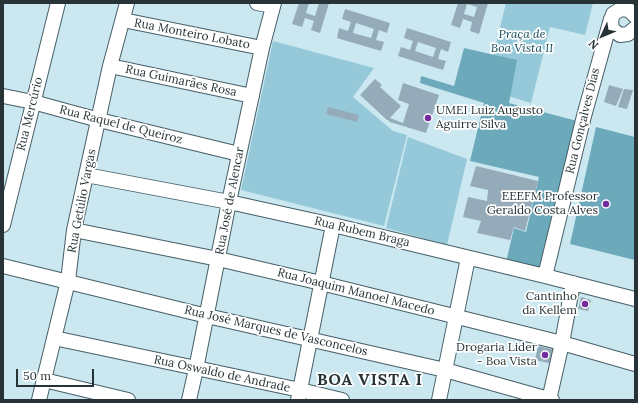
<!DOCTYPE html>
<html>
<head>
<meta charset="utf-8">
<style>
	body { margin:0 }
	#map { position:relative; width:638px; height:403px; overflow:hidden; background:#cbe8f1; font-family:Lora,serif }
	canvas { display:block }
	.frame { position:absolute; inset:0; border:4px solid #273336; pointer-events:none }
	.north { position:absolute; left:582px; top:16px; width:40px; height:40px; -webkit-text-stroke:3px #fff; paint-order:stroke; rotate:226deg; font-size:11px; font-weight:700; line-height:16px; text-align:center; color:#273336 }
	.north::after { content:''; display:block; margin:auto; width:14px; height:18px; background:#273336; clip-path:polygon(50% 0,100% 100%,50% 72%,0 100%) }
	.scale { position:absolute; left:16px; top:369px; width:78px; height:18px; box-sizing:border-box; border:2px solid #273336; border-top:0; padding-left:5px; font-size:12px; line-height:14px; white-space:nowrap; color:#273336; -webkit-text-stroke:3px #fff; paint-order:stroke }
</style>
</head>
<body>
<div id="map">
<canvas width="638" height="403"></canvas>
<div class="frame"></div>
<div class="north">N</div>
<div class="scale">50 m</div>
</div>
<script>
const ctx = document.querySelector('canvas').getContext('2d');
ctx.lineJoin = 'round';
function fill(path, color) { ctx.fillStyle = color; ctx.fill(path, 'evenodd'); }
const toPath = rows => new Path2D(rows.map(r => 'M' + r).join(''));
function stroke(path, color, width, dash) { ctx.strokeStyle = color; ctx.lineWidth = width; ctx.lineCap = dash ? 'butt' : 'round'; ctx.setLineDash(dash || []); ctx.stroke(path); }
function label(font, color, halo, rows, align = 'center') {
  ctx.font = font + ' Lora,serif'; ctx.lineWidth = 3.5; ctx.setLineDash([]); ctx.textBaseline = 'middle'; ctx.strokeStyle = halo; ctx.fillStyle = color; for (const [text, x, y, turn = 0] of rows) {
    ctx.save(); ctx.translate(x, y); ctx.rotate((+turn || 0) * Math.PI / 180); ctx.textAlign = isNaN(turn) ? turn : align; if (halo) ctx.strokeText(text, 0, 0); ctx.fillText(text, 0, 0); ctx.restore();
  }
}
fill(toPath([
	[506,3,593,3,585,35,550,27,531,103,485,89],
	[273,41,374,68,353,97,393,131,407,135,384,226,241,190],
	[408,137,467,159,447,245,386,228]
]), '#95c9d9');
fill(toPath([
	[464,48,517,60,509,103,577,121,542,270,506,262,514,228,526,232,539,177,470,161,484,103,420,83,421,76,454,86],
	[596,127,635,137,635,260,570,244]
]), '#6ca9bb');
fill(toPath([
	[299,3,309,3,306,13,315,16,319,3,329,3,320,33,311,30,314,21,305,18,302,27,292,24],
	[458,3,488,3,479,34,470,31,472,22,463,19,460,28,451,25],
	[467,4,477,7,474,17,464,14],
	[345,9,390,23,387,33,379,30,376,40,384,42,381,51,337,38,339,28,348,31,351,22,342,19],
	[356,23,374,29,371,38,353,33],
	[407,28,451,42,448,52,441,49,438,59,446,61,443,70,398,56,401,47,410,50,413,41,404,38],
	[418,42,436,48,433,57,415,51],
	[375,79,382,85,380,87,401,106,390,118,403,123,409,104,398,100,403,83,439,95,426,133,390,122,388,120,387,120,360,95],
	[609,85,623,89,616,106,604,102],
	[624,89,633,90,627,109,618,107],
	[328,107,359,115,357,122,326,114],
	[476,166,538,181,525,231,514,227,510,240,477,233,481,221,463,217,468,197,487,201,488,190,470,186],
	[581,297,591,300,588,311,578,309],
	[538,346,556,350,553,364,535,360]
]), '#95abba');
const minor = toPath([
	[257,3,273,6],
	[635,16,629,10,621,9,613,14,611,21,612,29,620,35,628,34,635,28],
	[123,20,262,48],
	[110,66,252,96],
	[3,96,33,102,99,120,239,154],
	[86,175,229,202,333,225,545,276,635,299],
	[3,225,58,3],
	[74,230,218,259,321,283,562,343,635,364],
	[3,266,207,316,445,370,552,400],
	[545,276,584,116,611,19],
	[54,338,300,390,342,400],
	[44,380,128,400],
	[39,400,68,281,74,230,110,66,127,3],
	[189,400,196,369,229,202,262,48,274,3],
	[298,400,333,225],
	[439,400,468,258],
	[549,400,562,343,573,283]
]);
stroke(minor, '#465f67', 16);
stroke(minor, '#fff', 14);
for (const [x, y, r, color] of [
	[428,118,4,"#732c9f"],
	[606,204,4,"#732c9f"],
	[585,304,4,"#732c9f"],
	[545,355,4,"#732c9f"]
]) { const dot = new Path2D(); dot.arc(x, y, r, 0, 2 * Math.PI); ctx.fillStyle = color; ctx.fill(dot); stroke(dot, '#fff', 1.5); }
label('12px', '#273336', '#fff', [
	["Rua Monteiro Lobato",192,34,11],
	["Rua Guimarães Rosa",181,81,12],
	["Rua Mercúrio",30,114,-76],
	["Rua Gonçalves Dias",583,121,-76],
	["Rua Raquel de Queiroz",121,125,14],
	["Rua Getúlio Vargas",82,201,-79],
	["Rua José de Alencar",230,201,-79],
	["Rua Rubem Braga",362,232,13],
	["Rua Joaquim Manoel Macedo",356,292,14],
	["Rua José Marques de Vasconcelos",276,331,13],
	["Rua Oswaldo de Andrade",222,374,12]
]);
label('italic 12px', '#164b59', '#fff', [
	["Praça de",522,35],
	["Boa Vista II",522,49]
]);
label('12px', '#273336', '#fff', [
	["UMEI Luiz Augusto",436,111,"left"],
	["Aguirre Silva",436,125,"left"],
	["EEEFM Professor",598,197],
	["Geraldo Costa Alves",598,211],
	["Cantinho",577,297],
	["da Kellem",577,311],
	["Drogaria Lider",537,348],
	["- Boa Vista",537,362]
], 'right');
ctx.letterSpacing = '1px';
label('bold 16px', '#273336', '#fff', [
	["BOA VISTA I",370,380]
]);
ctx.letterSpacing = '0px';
</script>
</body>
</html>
